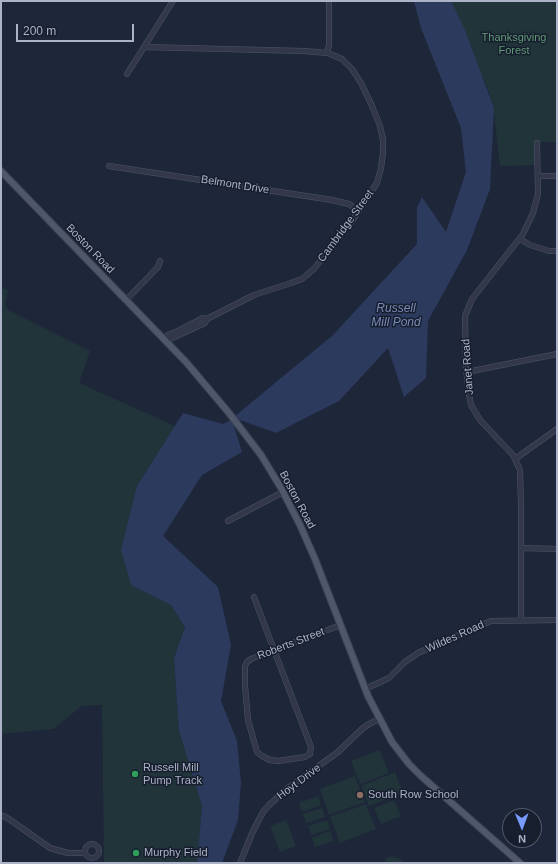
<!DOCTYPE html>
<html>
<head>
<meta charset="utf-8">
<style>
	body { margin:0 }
	#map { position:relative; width:558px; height:864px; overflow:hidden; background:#1e2639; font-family:Arial,sans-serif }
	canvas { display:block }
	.frame { position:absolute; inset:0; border:2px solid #acb2c7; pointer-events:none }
	.north { position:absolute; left:502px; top:808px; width:40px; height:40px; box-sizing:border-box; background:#171e2e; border:1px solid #53596b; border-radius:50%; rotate:179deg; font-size:11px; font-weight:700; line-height:16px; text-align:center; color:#acb2c7 }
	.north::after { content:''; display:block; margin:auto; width:14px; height:18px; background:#789aff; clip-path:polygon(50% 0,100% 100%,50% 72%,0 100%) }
	.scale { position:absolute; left:16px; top:24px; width:118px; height:18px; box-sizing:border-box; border:2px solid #acb2c7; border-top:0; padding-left:5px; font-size:12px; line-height:14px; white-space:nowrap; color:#acb2c7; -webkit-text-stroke:3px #171e2e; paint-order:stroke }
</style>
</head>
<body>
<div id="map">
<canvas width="558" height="864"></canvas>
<div class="frame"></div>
<div class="north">N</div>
<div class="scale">200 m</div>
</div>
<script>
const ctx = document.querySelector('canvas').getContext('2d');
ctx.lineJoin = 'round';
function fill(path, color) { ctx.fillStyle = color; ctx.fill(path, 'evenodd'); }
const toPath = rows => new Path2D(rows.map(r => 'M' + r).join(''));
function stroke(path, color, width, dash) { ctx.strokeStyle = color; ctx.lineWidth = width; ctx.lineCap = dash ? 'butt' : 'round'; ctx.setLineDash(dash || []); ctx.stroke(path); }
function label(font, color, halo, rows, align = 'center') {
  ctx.font = font + ' Arial,sans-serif'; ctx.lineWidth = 3; ctx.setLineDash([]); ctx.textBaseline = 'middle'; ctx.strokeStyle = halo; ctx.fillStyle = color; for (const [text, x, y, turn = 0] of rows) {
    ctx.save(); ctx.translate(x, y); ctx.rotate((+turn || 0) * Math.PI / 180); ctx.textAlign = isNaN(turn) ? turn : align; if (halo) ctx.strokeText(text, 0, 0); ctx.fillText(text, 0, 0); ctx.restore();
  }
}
fill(toPath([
	[449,1,557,1,557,142,535,142,535,165,500,166,493,104,485,82,480,73],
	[1,287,8,290,5,304,8,310,90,351,79,383,175,426,137,486,131,585,171,605,185,627,174,658,179,731,202,806,197,863,104,863,102,705,82,706,53,729,1,734],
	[380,750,389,773,360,784,351,761],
	[395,772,403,793,369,806,361,786],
	[355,776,365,802,329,815,320,789],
	[318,796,321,805,302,812,299,803],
	[394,800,401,816,381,824,374,808],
	[366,804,376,829,340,843,330,817],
	[322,808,325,817,306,823,303,814],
	[286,820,296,846,280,852,270,826],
	[327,820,330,829,311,835,308,826],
	[330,831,334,841,315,847,312,838],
	[392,856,400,859,404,863,385,863,385,860,387,858]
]), '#20343a');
fill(toPath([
	[414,1,451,1,465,30,494,108,490,189,467,250,428,321,426,378,404,397,388,348,339,401,276,433,240,420,234,426,242,452,202,475,163,536,218,587,231,645,221,701,237,741,241,783,238,820,222,863,197,863,202,806,179,731,174,658,185,627,171,605,131,585,121,550,137,486,183,413,223,424,229,421,333,335,417,244,417,208,422,197,446,232,466,172,461,128,421,28]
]), '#2c3a5e');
const minor = toPath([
	[144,47,304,51,328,53,342,59,352,69,361,83,372,106,380,126,383,140,383,153,381,168,377,183,352,221,314,269,302,279,291,283,254,295,207,319,203,318,180,330,168,335,165,340],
	[327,53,329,45,329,1],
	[127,74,173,1],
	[109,166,332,200,349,204,359,211],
	[538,176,557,176],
	[520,239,530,245,549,251,557,251],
	[126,300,158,267,160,261],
	[165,340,170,339,205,323,207,319],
	[467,372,557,354],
	[515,459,557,429],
	[228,521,283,492],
	[521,548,557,549],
	[254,597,274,650,311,747,310,754,305,757,278,761,270,760,262,756,257,752,248,720,245,686,245,666,247,662,251,659,274,650,341,625],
	[521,620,521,504,520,470,513,455,480,420,471,405,469,394,466,368,465,316,472,299,523,234,533,213,538,194,537,143],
	[365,689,389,678,405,662,418,653,491,621,557,620],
	[1,815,9,819,50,848,68,853,85,853],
	'85 851a7 7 0 1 1 14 0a7 7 0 1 1-14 0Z',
	[240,863,253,831,263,812,269,805,288,788,338,752,362,729,369,724,379,719]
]);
const major = toPath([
	[1,171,186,362,229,413,261,455,281,488,300,525,315,559,368,696,392,742,409,764,421,776,520,863]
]);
stroke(minor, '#4f5568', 6);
stroke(major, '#3b4153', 8);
stroke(minor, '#32384a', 5);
stroke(major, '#4f576a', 6);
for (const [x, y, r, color] of [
	[135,774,4,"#2e9e5b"],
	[360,795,4,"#8d6e63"],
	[136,853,4,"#2e9e5b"]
]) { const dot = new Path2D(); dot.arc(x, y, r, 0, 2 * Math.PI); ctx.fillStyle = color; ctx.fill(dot); stroke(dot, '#171e2e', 1.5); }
label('11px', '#619976', '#171e2e', [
	["Thanksgiving",514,38],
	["Forest",514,51]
]);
label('11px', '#acb2c7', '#171e2e', [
	["Belmont Drive",235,185,9],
	["Cambridge Street",346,226,-54],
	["Boston Road",90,249,46],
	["Janet Road",468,367,-94],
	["Boston Road",297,500,62],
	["Wildes Road",455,637,-24],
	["Roberts Street",291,644,-21],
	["Hoyt Drive",299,782,-37]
]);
label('11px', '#acb2c7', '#171e2e', [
	["Russell Mill",143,768],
	["Pump Track",143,781],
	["South Row School",368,795],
	["Murphy Field",144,853]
], 'left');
label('italic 12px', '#788bb7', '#171e2e', [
	["Russell",396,309],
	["Mill Pond",396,323]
]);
</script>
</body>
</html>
